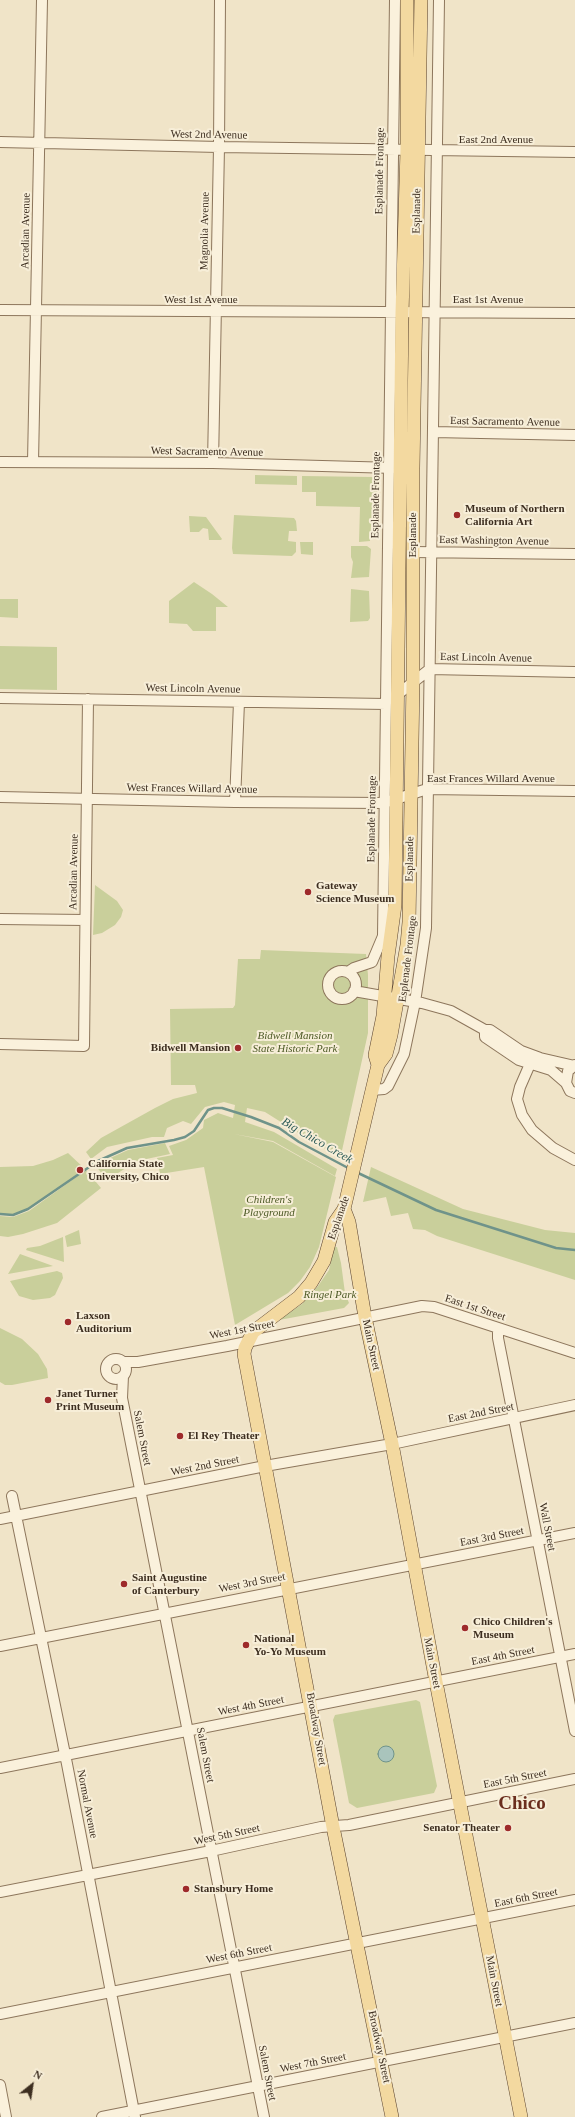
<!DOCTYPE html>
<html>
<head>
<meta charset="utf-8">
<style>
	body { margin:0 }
	#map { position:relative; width:575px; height:2117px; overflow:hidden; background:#f0e4c8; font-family:"Times New Roman",serif }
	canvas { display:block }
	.north { position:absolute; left:12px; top:2065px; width:40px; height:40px; -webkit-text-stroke:3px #f7eed8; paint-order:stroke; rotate:30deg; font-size:11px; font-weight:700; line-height:16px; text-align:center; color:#3d2e20 }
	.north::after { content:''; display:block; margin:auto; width:14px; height:18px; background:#3d2e20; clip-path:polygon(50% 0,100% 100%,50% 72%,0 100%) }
</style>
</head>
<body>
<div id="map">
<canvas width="575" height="2117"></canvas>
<div class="north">N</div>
</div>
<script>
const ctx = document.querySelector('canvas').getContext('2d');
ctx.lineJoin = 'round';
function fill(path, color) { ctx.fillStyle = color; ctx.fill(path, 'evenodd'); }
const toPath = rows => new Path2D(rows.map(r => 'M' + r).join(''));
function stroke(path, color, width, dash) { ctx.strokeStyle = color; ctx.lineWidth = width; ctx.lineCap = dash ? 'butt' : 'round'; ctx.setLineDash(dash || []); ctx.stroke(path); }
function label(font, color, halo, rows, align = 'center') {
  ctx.font = font + ' "Times New Roman",serif'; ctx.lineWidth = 4; ctx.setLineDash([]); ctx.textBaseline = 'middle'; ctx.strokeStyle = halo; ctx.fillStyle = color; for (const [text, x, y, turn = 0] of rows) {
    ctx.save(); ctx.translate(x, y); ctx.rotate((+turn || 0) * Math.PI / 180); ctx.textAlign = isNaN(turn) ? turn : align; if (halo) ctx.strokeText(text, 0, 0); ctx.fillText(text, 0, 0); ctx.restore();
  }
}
fill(toPath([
	[255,475,297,476,297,485,255,484],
	[302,476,373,477,380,482,379,520,375,525,371,525,370,541,359,542,360,507,316,506,316,492,302,492],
	[234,515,294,518,296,521,297,531,289,531,288,541,296,542,296,552,292,556,233,554,232,548],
	[189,516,206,517,222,539,221,540,209,540,208,529,203,528,199,532,190,532],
	[300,542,313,542,313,555,301,554],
	[351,546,367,546,371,549,369,577,351,578,353,562,351,557],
	[194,582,212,594,228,607,216,607,216,631,193,631,187,624,169,623,169,601],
	[351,589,369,591,370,618,368,621,350,622],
	[0,599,18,599,18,618,0,617],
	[0,646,57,647,57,690,0,689],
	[95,885,117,901,123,910,121,917,115,925,102,933,93,935],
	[261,950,366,954,368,975,368,1033,341,1155,319,1146,265,1112,247,1108,245,1122,274,1132,337,1169,335,1176,273,1141,234,1134,273,1142,336,1177,319,1247,310,1267,300,1281,288,1293,235,1325,204,1167,160,1174,157,1158,173,1155,169,1146,186,1140,203,1128,204,1120,218,1113,233,1118,235,1105,224,1102,205,1107,191,1124,183,1121,167,1128,164,1137,152,1137,107,1147,91,1159,86,1152,101,1138,155,1108,173,1099,197,1093,195,1085,171,1085,170,1009,233,1008,235,1005,238,959,260,959],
	[165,1143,170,1154,137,1161,107,1180,95,1165,128,1150],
	[68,1153,85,1169,28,1209,13,1215,0,1214,0,1167,33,1166,53,1160],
	[371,1167,463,1209,545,1230,575,1233,575,1280,437,1236,425,1230,413,1229,408,1213,391,1216,386,1197,363,1202],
	[86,1170,101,1188,57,1223,23,1234,8,1237,0,1236,0,1216,13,1217,29,1211],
	[79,1230,81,1244,67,1247,65,1236],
	[63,1237,64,1262,26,1250,27,1248,40,1246],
	[334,1247,337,1247,341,1263,345,1293,349,1303,344,1308,279,1320,302,1304,318,1286,329,1270],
	[20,1254,53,1266,8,1274],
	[57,1271,62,1273,63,1278,55,1295,50,1298,33,1300,19,1296,10,1281],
	[0,1328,22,1339,38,1354,47,1369,48,1378,12,1385,5,1385,0,1382],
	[416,1700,420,1702,437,1786,434,1793,357,1808,349,1803,333,1720,335,1715]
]), '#c9cf9b');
const water = toPath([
	'378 1754a8 8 0 1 1 16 0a8 8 0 1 1-16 0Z'
]);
fill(water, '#a9c4bc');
stroke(water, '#6f938a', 1);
stroke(toPath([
	[356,1172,436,1210,556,1248,575,1250],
	[0,1214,13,1215,28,1209,98,1161,127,1148,174,1140,185,1137,194,1131,208,1110,214,1108,222,1108,251,1117,279,1128,299,1142,350,1169]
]), '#6f938a', 2.5);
const minor = toPath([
	[0,142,219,147,575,152],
	[0,310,575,313],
	[434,432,575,435],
	[0,462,213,463,395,468],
	[33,462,42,0],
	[213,463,219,147,220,0],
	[413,552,575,554],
	[0,698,386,704],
	[393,698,430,669,575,672],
	[0,797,235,802,384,803,427,789,575,791],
	[235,802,239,702],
	[0,919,85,920],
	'328 985a14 14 0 1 1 28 0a14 14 0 1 1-28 0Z',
	[348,972,354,968,372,962,383,936,395,0],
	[354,991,422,1003,451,1011,485,1030,490,1030,521,1051,540,1058,574,1066],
	[485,1030,485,1037,519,1060,551,1070,566,1083],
	[0,1044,84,1046,88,699],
	[530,1064,520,1087,517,1099,522,1115,532,1130,553,1148,575,1160],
	[575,1065,568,1071,566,1083,570,1091,575,1093],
	[372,1090,384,1089,388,1086,404,1054,415,1002,426,928,439,0],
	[498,1328,498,1338,575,1731],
	'106 1369a10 10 0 1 1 20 0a10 10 0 1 1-20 0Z',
	[124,1362,138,1362,227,1346,422,1306,434,1307,575,1353],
	[123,1376,122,1398,264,2117],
	[12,1496,67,1764,135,2117],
	[0,1519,265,1466,392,1444,575,1405],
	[0,1646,575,1533],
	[0,1768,575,1654],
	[0,1892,211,1851,321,1827,349,1825,575,1779],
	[0,2014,575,1900],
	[0,2085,6,2117],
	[102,2117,575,2023]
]);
const major = toPath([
	[378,1065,375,1055,383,1016,388,956,395,905,402,313,407,150,407,0],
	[344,1209,349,1222,365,1317,392,1444,436,1682,521,2117],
	[392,2117,333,1827,244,1354,245,1348,253,1332,299,1297,311,1283,324,1261,335,1222,344,1209,378,1065,386,1054,391,1035,407,945,409,922,413,682,413,468,421,0]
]);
stroke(minor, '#8d765c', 12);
stroke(major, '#5b4430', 14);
stroke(minor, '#faf1dc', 10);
stroke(major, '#f3d9a0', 13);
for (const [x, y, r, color] of [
	[457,515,4,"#9e2a2b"],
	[308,892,4,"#9e2a2b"],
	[238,1048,4,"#9e2a2b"],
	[80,1170,4,"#9e2a2b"],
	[68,1322,4,"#9e2a2b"],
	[48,1400,4,"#9e2a2b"],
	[180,1436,4,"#9e2a2b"],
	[124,1584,4,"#9e2a2b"],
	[465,1628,4,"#9e2a2b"],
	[246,1645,4,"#9e2a2b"],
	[508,1828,4,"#9e2a2b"],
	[186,1889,4,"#9e2a2b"]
]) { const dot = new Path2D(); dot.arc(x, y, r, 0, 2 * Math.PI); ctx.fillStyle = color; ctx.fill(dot); stroke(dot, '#f7eed8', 1.5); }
label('11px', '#3d2e20', '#f7eed8', [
	["West 2nd Avenue",209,135,1],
	["East 2nd Avenue",496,140],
	["Esplanade Frontage",380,171,-89],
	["Esplanade",417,211,-89],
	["Arcadian Avenue",26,231,-89],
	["Magnolia Avenue",205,231,-89],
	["West 1st Avenue",201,300],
	["East 1st Avenue",488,300],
	["East Sacramento Avenue",505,422,1],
	["West Sacramento Avenue",207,452,1],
	["Esplanade Frontage",376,495,-89],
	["Esplanade",413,535,-90],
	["East Washington Avenue",494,541,1],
	["East Lincoln Avenue",486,658,1],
	["West Lincoln Avenue",193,689,1],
	["East Frances Willard Avenue",491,779],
	["West Frances Willard Avenue",192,789,1],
	["Esplanade Frontage",372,819,-89],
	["Esplanade",410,859,-89],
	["Arcadian Avenue",74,872,-89],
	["Esplenade Frontage",408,959,-83],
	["Esplanade",339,1218,-71],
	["East 1st Street",475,1308,18],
	["West 1st Street",242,1330,-11],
	["Main Street",371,1345,78],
	["East 2nd Street",481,1413,-11],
	["Salem Street",142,1438,79],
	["West 2nd Street",205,1466,-11],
	["Wall Street",547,1527,79],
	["East 3rd Street",492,1537,-11],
	["West 3rd Street",252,1583,-11],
	["East 4th Street",503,1656,-11],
	["Main Street",432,1663,79],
	["West 4th Street",251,1706,-11],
	["Broadway Street",316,1729,80],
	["Salem Street",205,1755,79],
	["East 5th Street",515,1779,-11],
	["Normal Avenue",87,1804,79],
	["West 5th Street",227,1835,-12],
	["East 6th Street",526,1898,-11],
	["West 6th Street",239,1954,-11],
	["Main Street",494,1981,79],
	["Broadway Street",379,2047,78],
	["West 7th Street",313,2063,-11],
	["Salem Street",267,2073,79]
]);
label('bold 11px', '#3d2e20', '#f7eed8', [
	["Museum of Northern",465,509],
	["California Art",465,522],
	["Gateway",316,886],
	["Science Museum",316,899],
	["Bidwell Mansion",230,1048,"right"],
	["California State",88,1164],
	["University, Chico",88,1177],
	["Laxson",76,1316],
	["Auditorium",76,1329],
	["Janet Turner",56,1394],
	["Print Museum",56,1407],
	["El Rey Theater",188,1436],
	["Saint Augustine",132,1578],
	["of Canterbury",132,1591],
	["Chico Children's",473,1622],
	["Museum",473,1635],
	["National",254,1639],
	["Yo-Yo Museum",254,1652],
	["Senator Theater",500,1828,"right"],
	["Stansbury Home",194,1889]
], 'left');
label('italic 11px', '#4d5a26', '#f7eed8', [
	["Bidwell Mansion",295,1036],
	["State Historic Park",295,1049],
	["Children's",269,1200],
	["Playground",269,1213],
	["Ringel Park",330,1295]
]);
label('italic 12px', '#2f5d5a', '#f7eed8', [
	["Big Chico Creek",317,1141,30]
]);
label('bold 19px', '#6b2e1e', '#f7eed8', [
	["Chico",522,1804]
]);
</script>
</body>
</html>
